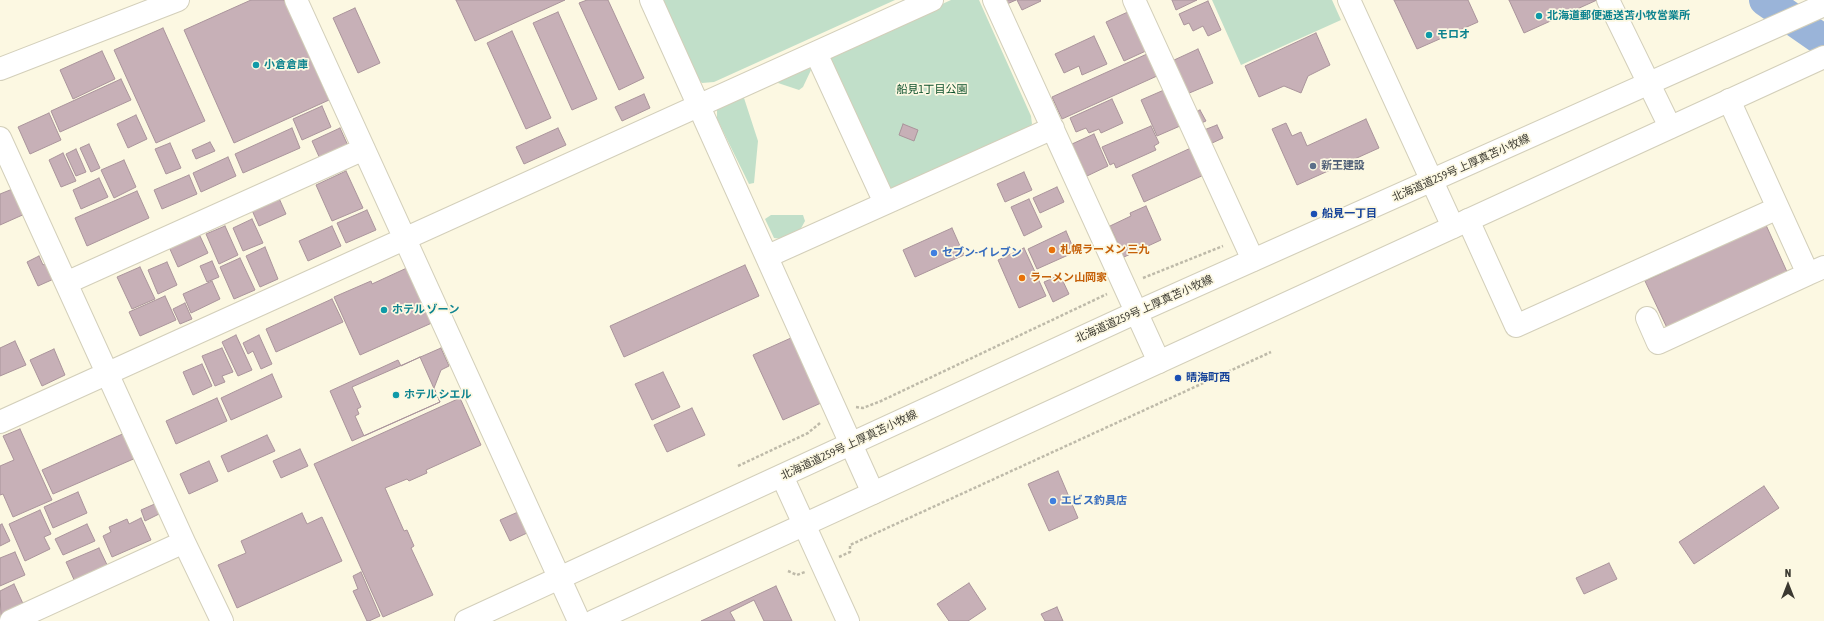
<!DOCTYPE html>
<html>
<head>
<meta charset="utf-8">
<style>
	body { margin:0 }
	#map { position:relative; width:1824px; height:621px; overflow:hidden; background:#fcf8e2; font-family:"Asap Condensed",sans-serif }
	canvas { display:block }
	.north { position:absolute; left:1768px; top:565px; width:40px; height:40px; -webkit-text-stroke:3px #fcf8e2; paint-order:stroke; rotate:0deg; font-size:11px; font-weight:700; line-height:16px; text-align:center; color:#3b3931 }
	.north::after { content:''; display:block; margin:auto; width:14px; height:18px; background:#3b3931; clip-path:polygon(50% 0,100% 100%,50% 72%,0 100%) }
</style>
</head>
<body>
<div id="map">
<canvas width="1824" height="621"></canvas>
<div class="north">N</div>
</div>
<script>
const ctx = document.querySelector('canvas').getContext('2d');
ctx.lineJoin = 'round';
function fill(path, color) { ctx.fillStyle = color; ctx.fill(path, 'evenodd'); }
const toPath = rows => new Path2D(rows.map(r => 'M' + r).join(''));
function stroke(path, color, width, dash) { ctx.strokeStyle = color; ctx.lineWidth = width; ctx.lineCap = dash ? 'butt' : 'round'; ctx.setLineDash(dash || []); ctx.stroke(path); }
function label(font, color, halo, rows, align = 'center') {
  ctx.font = font + ' "Asap Condensed","Noto Sans JP",sans-serif'; ctx.lineWidth = 3.5; ctx.setLineDash([]); ctx.textBaseline = 'middle'; ctx.strokeStyle = halo; ctx.fillStyle = color; for (const [text, x, y, turn = 0] of rows) {
    ctx.save(); ctx.translate(x, y); ctx.rotate((+turn || 0) * Math.PI / 180); ctx.textAlign = isNaN(turn) ? turn : align; if (halo) ctx.strokeText(text, 0, 0); ctx.fillText(text, 0, 0); ctx.restore();
  }
}
fill(toPath([
	[660,0,895,0,714,82,702,83,695,76],
	[951,0,979,0,1031,116,1032,124,1028,129,889,192,827,56],
	[1212,0,1332,0,1341,20,1241,65],
	[811,65,811,70,803,87,799,90,778,83,779,77],
	[739,96,744,98,758,141,754,183,749,184,717,119,717,110,727,102],
	[771,215,803,215,805,221,799,232,783,239,774,238,765,219]
]), '#c1dfc9');
stroke(toPath([
	[1765,0,1824,41]
]), '#9ab4d9', 32);
const building = toPath([
	[251,0,284,0,329,100,234,143,184,30,251,0],
	[456,0,565,0,475,41,456,0],
	[587,0,608,0,644,78,619,90,579,3,587,0],
	[1006,0,1016,0,1007,4,1006,0],
	[1017,0,1040,0,1041,1,1022,10,1017,0],
	[1172,0,1197,0,1176,10,1172,0],
	[1394,0,1468,0,1478,22,1417,49,1394,0],
	[1509,0,1597,0,1524,33,1509,0],
	[1208,1,1221,30,1208,36,1203,26,1193,31,1189,23,1184,25,1179,14,1208,1],
	[355,8,380,63,358,73,333,18,355,8],
	[1130,11,1148,50,1124,61,1106,22,1130,11],
	[558,12,597,99,572,110,533,23,558,12],
	[163,28,205,121,156,143,114,50,163,28],
	[512,31,551,118,526,129,487,43,512,31],
	[1316,33,1330,65,1308,76,1301,93,1284,86,1259,97,1245,66,1316,33],
	[1094,36,1107,64,1082,75,1079,66,1064,73,1055,54,1094,36],
	[1198,49,1213,83,1187,94,1172,61,1198,49],
	[102,51,115,79,73,99,60,70,102,51],
	[1147,54,1157,76,1062,119,1052,97,1147,54],
	[121,79,131,100,60,132,51,111,121,79],
	[1164,90,1180,126,1157,136,1141,100,1164,90],
	[644,94,650,108,622,121,615,107,644,94],
	[1112,99,1123,123,1101,133,1099,129,1089,133,1086,128,1076,132,1070,118,1112,99],
	[322,106,331,127,302,140,293,119,322,106],
	[1200,110,1206,121,1199,124,1194,113,1200,110],
	[49,113,61,140,30,154,18,127,49,113],
	[136,115,147,139,128,148,117,124,136,115],
	[1366,119,1379,148,1297,185,1272,129,1286,123,1292,136,1301,132,1307,146,1366,119],
	[903,124,918,130,914,141,899,135,903,124],
	[1217,125,1223,138,1210,144,1204,130,1217,125],
	[1151,126,1159,143,1154,146,1156,150,1116,168,1114,163,1110,165,1102,147,1151,126],
	[292,128,300,148,243,173,235,154,292,128],
	[340,128,349,148,321,161,312,141,340,128],
	[558,128,566,145,524,164,516,147,558,128],
	[1094,134,1108,166,1087,176,1072,144,1094,134],
	[210,142,215,151,196,159,192,150,210,142],
	[170,143,181,168,166,174,155,149,170,143],
	[89,144,100,168,91,172,80,148,89,144],
	[1193,147,1206,174,1144,202,1132,175,1193,147],
	[76,149,86,172,76,176,66,154,76,149],
	[63,153,76,181,61,187,49,160,63,153],
	[228,157,236,176,201,192,193,173,228,157],
	[124,160,136,187,114,198,101,170,124,160],
	[346,171,363,208,332,221,316,185,346,171],
	[1024,172,1032,190,1005,202,997,184,1024,172],
	[189,175,197,194,162,209,154,190,189,175],
	[99,178,108,197,81,209,73,190,99,178],
	[1057,187,1064,202,1040,213,1033,198,1057,187],
	[15,188,27,213,0,225,0,194,15,188],
	[137,191,149,218,87,246,75,218,137,191],
	[278,196,286,214,259,226,251,208,278,196],
	[1029,199,1042,227,1024,236,1011,207,1029,199],
	[1146,206,1161,240,1124,257,1110,226,1131,216,1130,213,1146,206],
	[367,210,376,230,346,243,337,223,367,210],
	[252,219,263,243,243,251,233,228,252,219],
	[1766,225,1788,274,1668,330,1645,281,1766,225],
	[225,226,238,255,219,264,206,234,225,226],
	[332,226,341,246,308,261,299,241,332,226],
	[952,228,964,255,915,277,903,250,952,228],
	[1066,231,1075,252,1037,269,1028,249,1066,231],
	[199,234,208,253,178,267,169,247,199,234],
	[265,247,278,279,260,287,246,256,265,247],
	[1024,248,1046,296,1019,308,998,260,1024,248],
	[39,256,43,265,48,262,56,278,38,286,27,262,39,256],
	[240,258,255,290,234,299,220,267,240,258],
	[212,261,219,277,207,282,200,266,212,261],
	[167,262,177,285,158,294,148,270,167,262],
	[745,265,759,296,624,357,610,326,745,265],
	[140,267,155,299,132,309,117,277,140,267],
	[409,267,434,322,360,355,334,297,371,281,372,284,409,267],
	[1060,275,1069,294,1053,302,1044,282,1060,275],
	[212,281,220,299,191,313,183,294,212,281],
	[165,296,176,320,140,336,129,312,165,296],
	[332,299,343,322,276,352,266,329,332,299],
	[185,303,192,319,180,324,173,309,185,303],
	[236,335,252,370,238,376,222,342,236,335],
	[259,335,272,364,261,369,253,351,248,354,243,343,259,335],
	[791,338,821,403,783,420,753,355,791,338],
	[15,341,26,365,0,376,0,348,15,341],
	[222,348,233,372,222,376,225,382,215,386,202,356,222,348],
	[441,348,449,366,441,370,434,388,440,402,364,436,355,416,359,414,357,409,361,407,352,387,441,348],
	[54,349,65,375,42,386,30,360,54,349],
	[420,357,440,402,352,441,330,391,398,360,401,366,420,357],
	[202,364,212,386,193,395,183,372,202,364],
	[663,372,680,407,652,420,635,384,663,372],
	[272,374,282,397,231,420,221,398,272,374],
	[217,398,227,421,176,444,166,421,217,398],
	[460,398,481,445,426,470,427,473,409,481,407,479,385,488,404,531,407,530,414,546,411,548,433,595,383,617,314,464,460,398],
	[692,408,705,435,667,452,654,425,692,408],
	[20,429,52,500,13,517,3,494,0,495,0,466,14,460,3,436,20,429],
	[127,432,138,457,53,494,42,470,127,432],
	[267,435,275,451,228,472,221,456,267,435],
	[300,449,308,466,281,478,273,461,300,449],
	[209,461,218,481,189,494,180,474,209,461],
	[1058,471,1078,518,1049,531,1028,484,1058,471],
	[1764,486,1779,508,1694,564,1679,542,1764,486],
	[78,492,87,513,53,528,44,507,78,492],
	[157,503,161,513,145,521,141,510,157,503],
	[40,510,51,534,44,537,50,549,25,561,9,524,40,510],
	[518,512,527,533,510,541,500,520,518,512],
	[302,513,307,524,322,517,342,561,237,608,218,565,246,553,241,541,302,513],
	[141,518,151,540,112,557,103,536,111,532,109,527,127,519,129,524,141,518],
	[2,524,10,541,0,546,0,525,2,524],
	[87,524,95,541,63,555,55,539,87,524],
	[99,548,109,569,76,584,66,562,99,548],
	[15,552,25,575,0,586,0,558,15,552],
	[1609,563,1617,579,1584,594,1576,578,1609,563],
	[361,572,380,616,369,621,367,621,353,591,358,589,353,576,361,572],
	[969,583,986,609,968,621,949,621,937,604,969,583],
	[14,584,25,608,1,618,0,591,14,584],
	[776,586,792,621,764,621,754,600,730,612,735,621,701,621,776,586],
	[1057,607,1063,621,1045,621,1041,614,1057,607]
]);
fill(building, '#c7b0b7');
stroke(building, '#aa949b', 1);
const minor = toPath([
	[296,0,579,621],
	[651,0,873,493],
	[994,0,1159,362],
	[1134,0,1253,260],
	[1349,0,1453,227],
	[1608,0,1670,127],
	[816,53,885,203],
	[0,69,178,0],
	[0,138,184,542,222,621],
	[1778,208,1808,274,1824,267],
	[1468,220,1516,326,1778,208,1729,100],
	[768,256,1053,128],
	[66,283,364,149],
	[1647,318,1658,343,1808,274],
	[0,422,932,0],
	[782,476,848,621],
	[11,621,184,542]
]);
const major = toPath([
	[466,621,1137,312,1824,5],
	[594,621,1824,57]
]);
stroke(minor, '#d3cfba', 24);
stroke(major, '#d3cfba', 24);
stroke(toPath([
	[1143,278,1223,246],
	[856,407,863,408,881,401,1107,294],
	[738,466,808,433,820,423],
	[839,557,850,552,850,545,1271,352],
	[788,571,797,575,805,572]
]), '#bebaa9', 2.5, [3, 2]);
stroke(minor, '#fff', 22);
stroke(major, '#fff', 22);
for (const [x, y, r, color] of [
	[1539,16,4,"#0f9aa8"],
	[1429,35,4,"#0f9aa8"],
	[256,65,4,"#0f9aa8"],
	[1313,166,4,"#5c6f8a"],
	[1314,214,4,"#1a4fb4"],
	[1052,250,4,"#e8710a"],
	[934,253,4,"#3f7fe0"],
	[1022,278,4,"#e8710a"],
	[384,310,4,"#0f9aa8"],
	[1178,378,4,"#1a4fb4"],
	[396,395,4,"#0f9aa8"],
	[1053,501,4,"#3f7fe0"]
]) { const dot = new Path2D(); dot.arc(x, y, r, 0, 2 * Math.PI); ctx.fillStyle = color; ctx.fill(dot); stroke(dot, '#fcf8e2', 1.5); }
label('bold 11px', '#0d838f', '#fcf8e2', [
	["北海道郵便逓送苫小牧営業所",1547,16],
	["モロオ",1437,35],
	["小倉倉庫",264,65],
	["ホテル ゾーン",392,310],
	["ホテル シエル",404,395]
], 'left');
label('11px', '#0d512c', '#fcf8e2', [
	["船見1丁目公園",932,90]
]);
label('bold 11px', '#4e5e75', '#fcf8e2', [
	["新王建設",1321,166]
], 'left');
label('11px', '#3b3931', '#fcf8e2', [
	["北海道道259号 上厚真苫小牧線",1461,168,-24],
	["北海道道259号 上厚真苫小牧線",1144,309,-24],
	["北海道道259号 上厚真苫小牧線",849,445,-25]
]);
label('bold 11px', '#164399', '#fcf8e2', [
	["船見一丁目",1322,214],
	["晴海町西",1186,378]
], 'left');
label('bold 11px', '#c56008', '#fcf8e2', [
	["札幌ラーメン 三九",1060,250],
	["ラーメン山岡家",1030,278]
], 'left');
label('bold 11px', '#366cbe', '#fcf8e2', [
	["セブン-イレブン",942,253],
	["エビス釣具店",1061,501]
], 'left');
</script>
</body>
</html>
